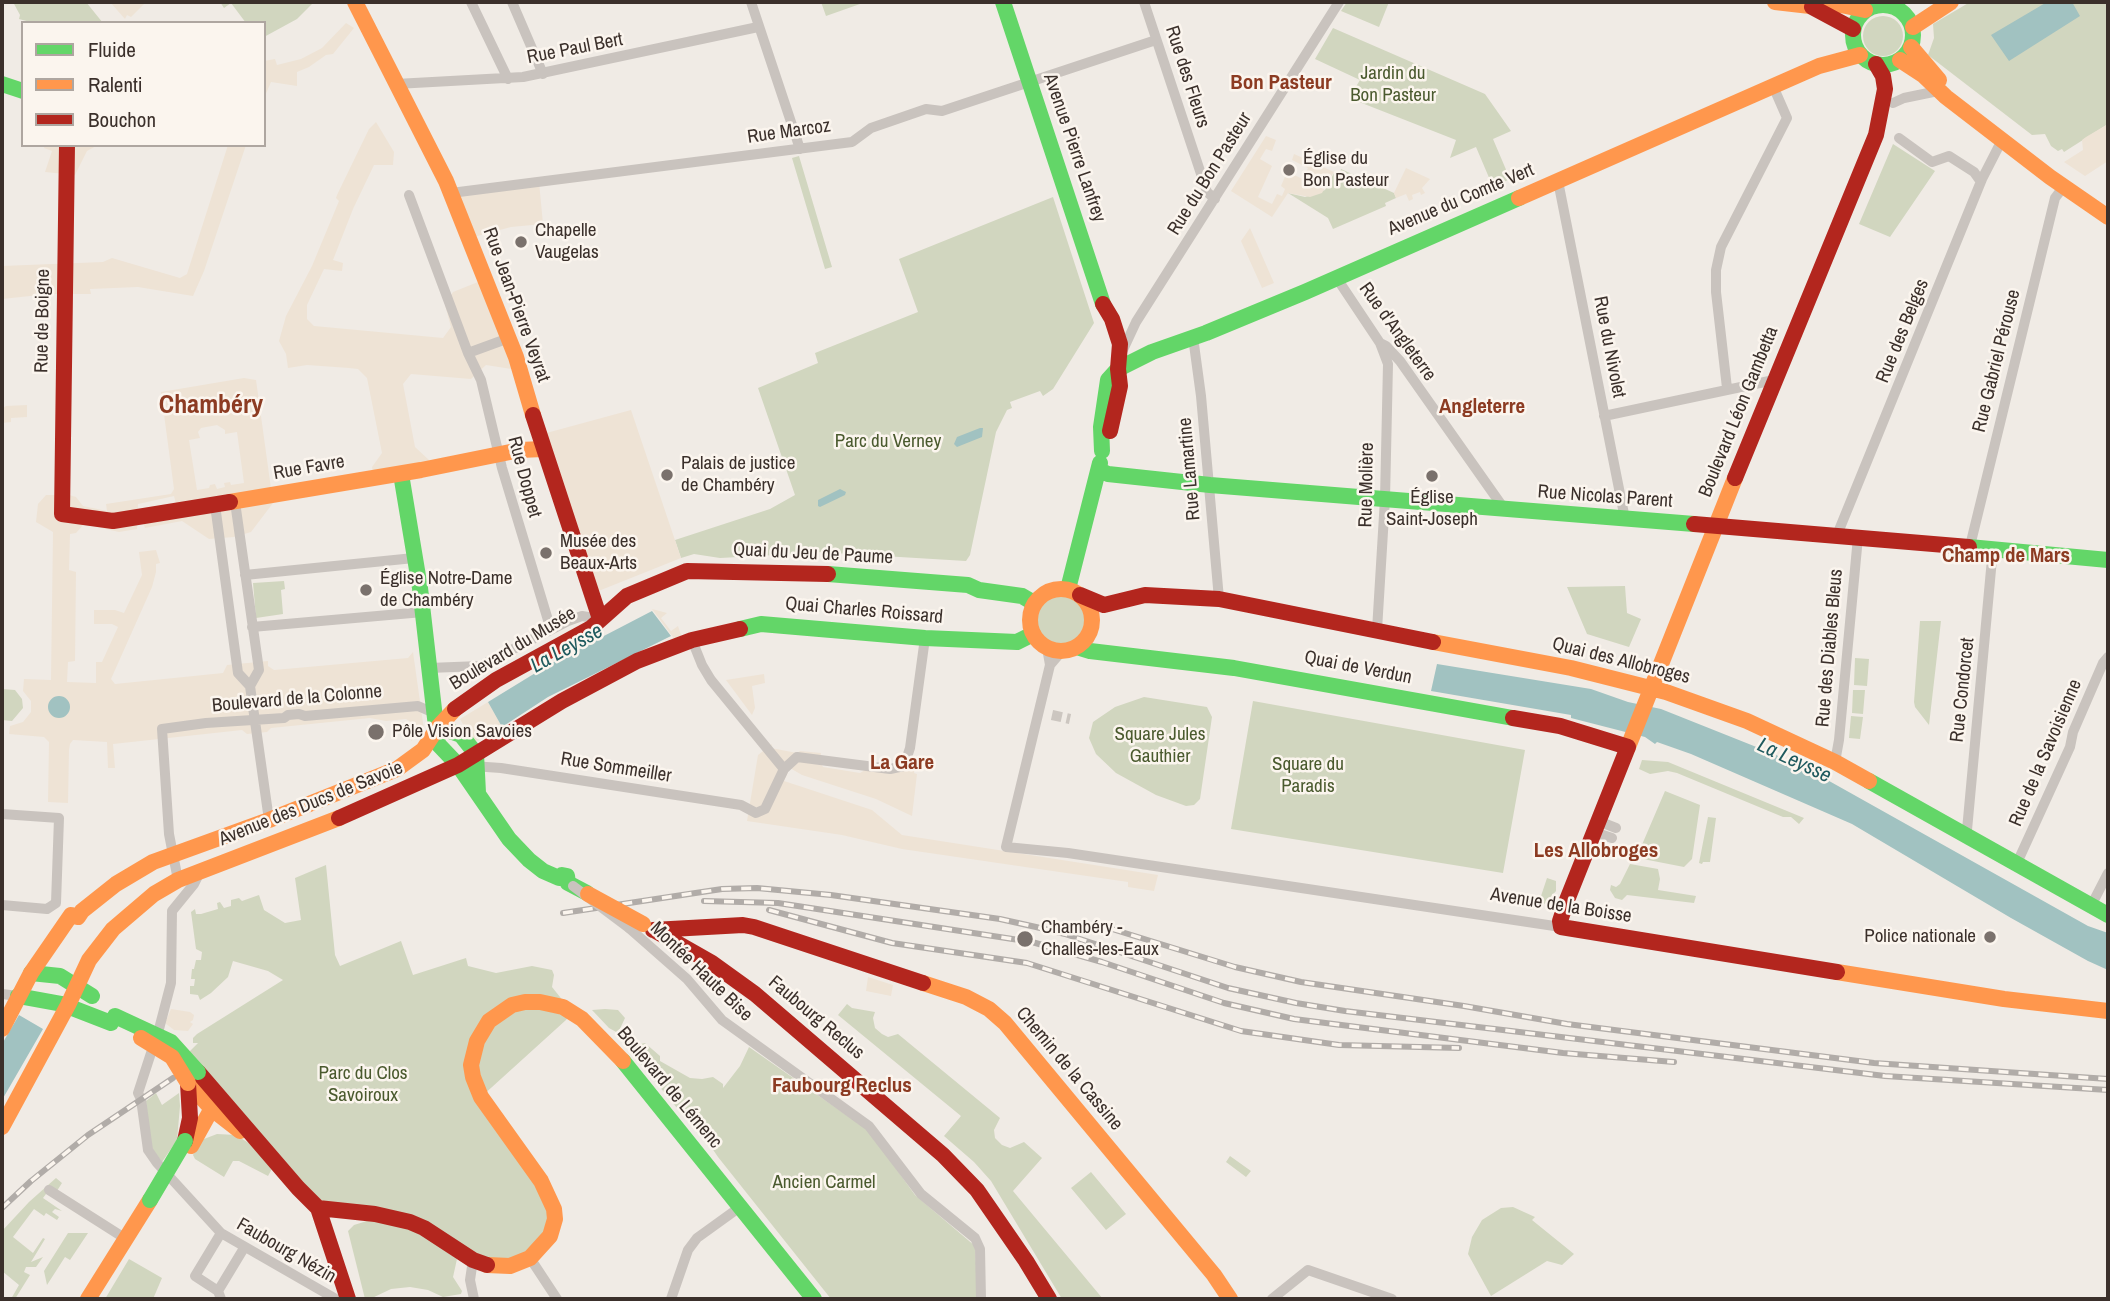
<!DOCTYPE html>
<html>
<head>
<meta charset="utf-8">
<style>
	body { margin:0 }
	#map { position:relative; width:2110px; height:1301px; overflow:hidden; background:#f0ebe5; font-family:"Archivo Narrow",sans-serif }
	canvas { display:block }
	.frame { position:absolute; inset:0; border:4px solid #3b302b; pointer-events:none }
	.legend { position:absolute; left:21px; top:21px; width:245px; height:126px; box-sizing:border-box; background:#fbf5ee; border:2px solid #aea6a0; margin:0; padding:9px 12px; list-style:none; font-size:21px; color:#3b302b }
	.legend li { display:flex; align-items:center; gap:14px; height:35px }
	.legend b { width:35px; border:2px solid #aea6a0 }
</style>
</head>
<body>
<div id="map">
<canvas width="2110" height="1301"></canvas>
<div class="frame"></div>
<ul class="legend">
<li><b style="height:9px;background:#63d668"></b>Fluide</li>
<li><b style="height:9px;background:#ff974d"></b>Ralenti</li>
<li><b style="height:9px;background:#b3261e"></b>Bouchon</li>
</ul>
</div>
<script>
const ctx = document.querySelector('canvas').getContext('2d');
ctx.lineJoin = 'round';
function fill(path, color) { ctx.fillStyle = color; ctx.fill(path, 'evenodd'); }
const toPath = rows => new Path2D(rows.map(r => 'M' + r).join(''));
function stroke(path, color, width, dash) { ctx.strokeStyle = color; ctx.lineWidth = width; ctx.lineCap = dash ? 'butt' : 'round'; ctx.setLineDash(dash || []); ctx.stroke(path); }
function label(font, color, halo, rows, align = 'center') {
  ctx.font = font + ' "Archivo Narrow",sans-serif'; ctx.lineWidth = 5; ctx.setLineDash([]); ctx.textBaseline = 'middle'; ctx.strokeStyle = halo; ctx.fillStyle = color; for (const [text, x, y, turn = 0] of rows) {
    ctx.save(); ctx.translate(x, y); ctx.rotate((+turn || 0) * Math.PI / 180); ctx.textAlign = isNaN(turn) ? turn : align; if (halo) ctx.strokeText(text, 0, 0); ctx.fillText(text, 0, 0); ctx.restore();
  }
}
fill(toPath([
	[13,2,86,2,103,23,34,23,19,19,20,15],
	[220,2,314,2,297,19,264,37,264,23,246,23,231,3,224,8],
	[821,2,859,2,860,4,826,16],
	[1347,2,1389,2,1379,27,1341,11],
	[1970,2,2108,2,2108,124,2064,152,2062,149,2058,151,2051,146,2045,134,2032,135,1928,55,1934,38,1933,24],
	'1863 36a20 20 0 1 1 40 0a20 20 0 1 1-40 0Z',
	[1333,28,1485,94,1511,131,1493,139,1510,179,1493,187,1476,147,1450,158,1456,140,1349,98,1360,80,1315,59],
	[1893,144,1935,171,1890,237,1859,224],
	[799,156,832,267,825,269,792,158],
	[1341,169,1394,193,1396,198,1385,203,1386,206,1333,229,1328,218,1288,193,1305,197,1325,190,1334,173,1339,175],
	[1053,197,1094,323,1053,389,1043,396,1040,391,1010,402,1012,408,1007,410,996,432,970,555,966,561,800,551,794,554,720,558,694,554,681,558,675,540,770,509,795,495,758,388,818,363,815,353,918,312,899,259],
	[284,581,285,589,281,590,283,614,256,618,253,583],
	[1625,586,1627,613,1641,619,1629,647,1587,634,1567,587],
	'1035 619a25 25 0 1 1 50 0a25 25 0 1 1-50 0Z',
	[1920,621,1941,621,1929,725,1915,707,1914,702],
	[1855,658,1869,659,1867,686,1854,685],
	[2,689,15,690,22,699,23,708,12,721,2,720],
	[1853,690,1865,690,1863,714,1852,713],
	[1144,697,1207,707,1212,717,1200,799,1194,805,1186,806,1156,795,1116,773,1096,754,1089,738,1093,722,1115,707],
	[1253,701,1525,750,1503,873,1231,829],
	[1851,716,1863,717,1860,739,1849,738],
	[1642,760,1668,762,1804,818,1799,824,1791,817,1783,817,1677,773,1668,771,1650,774,1639,769],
	[1665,791,1700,805,1692,859,1684,867,1643,859,1638,854],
	[1708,817,1716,818,1710,862,1703,862,1702,864,1699,863],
	[1630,864,1658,869,1660,879,1658,890,1696,896,1694,903,1627,895,1622,900,1615,898,1610,890,1611,885,1616,887,1620,884],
	[326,865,335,955,340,966,401,941,413,975,466,958,468,966,496,973,532,966,552,970,554,975,552,987,572,1012,566,1020,481,1097,554,1209,536,1254,491,1266,425,1228,318,1208,185,1056,198,1043,193,1043,193,1038,197,1034,283,980,268,971,233,961,228,977,211,993,200,1000,198,995,190,994,190,986,194,986,195,979,191,979,192,969,194,969,196,960,201,960,202,952,196,949,191,912,195,909,196,914,201,914,218,909,217,903,220,902,224,908,231,906,231,900,239,898,242,901,259,895,264,910,285,923,301,920,295,878],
	[1547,878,1556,881,1556,891,1546,903,1530,910,1539,902],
	[847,1004,852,1008,875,1012,873,1018,875,1028,882,1034,888,1037,898,1034,1000,1118,994,1130,995,1138,1002,1145,1010,1148,1024,1142,1042,1158,1013,1191,1103,1299,1062,1299,991,1181,974,1162,944,1136,961,1116,838,1015],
	[605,1009,618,1010,625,1018,618,1033,609,1028,592,1010],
	[645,1043,660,1056,660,1061,690,1078,702,1079,713,1077,723,1084,723,1088,740,1066,749,1047,869,1131,915,1195,975,1246,978,1299,831,1299,718,1157,693,1120,677,1108,627,1047],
	[156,1093,162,1105,179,1093,180,1106,177,1140,162,1162,151,1147,146,1101],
	[217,1134,236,1135,255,1147,273,1167,268,1176,239,1161,233,1161,224,1177,195,1159,193,1155,197,1146,204,1139],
	[1230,1156,1251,1171,1246,1177,1226,1162],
	[1091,1172,1126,1214,1106,1230,1071,1188],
	[56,1178,62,1183,55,1194,49,1190,43,1198,62,1211,55,1209,52,1212,59,1217,57,1220,46,1213,44,1216,34,1209,13,1237,33,1253,43,1238,45,1239,31,1262,43,1257,36,1267,26,1267,24,1272,30,1275,15,1299,11,1299,19,1285,2,1271,2,1231,29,1202],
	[1513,1207,1535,1217,1532,1220,1574,1254,1562,1265,1547,1261,1491,1296,1468,1254,1472,1237,1482,1220,1501,1208],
	[367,1221,409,1225,457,1259,453,1277,462,1291,461,1294,443,1297,428,1290,410,1287,391,1289,370,1299,365,1299,348,1231,354,1225],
	[68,1233,88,1233,70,1260,65,1257,47,1285,44,1271],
	[129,1259,162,1278,153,1299,105,1299]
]), '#d1d6bf');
fill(toPath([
	[110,2,151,2,145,3,131,17,127,15,125,19],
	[346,23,354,28,333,54,326,55,309,67,297,72,297,86,271,82,264,98,264,61,275,59,277,65,301,59,322,48],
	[376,122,394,152,393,165,374,165,353,209,333,260,343,263,342,271,324,269,307,305,307,319,314,326,443,338,451,327,445,305,453,292,483,280,518,370,486,365,471,379,411,374,403,384,415,447,429,460,431,468,374,478,372,467,382,453,367,378,358,369,349,368,307,365,288,368,286,354,279,341,286,316,312,266,339,201,336,198,337,195,369,129],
	[2108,124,2108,161,2085,176,2064,162,2083,150,2082,140,2086,137],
	[1266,136,1276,140,1272,151,1266,149,1260,159,1272,166,1258,197,1272,204,1277,194,1282,196,1285,189,1281,186,1287,172,1303,179,1308,168,1292,160,1294,154,1334,172,1322,193,1310,197,1288,193,1272,217,1231,191],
	[45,145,98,145,87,151,75,175,45,172,52,151,44,148],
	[228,145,246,145,204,271,193,296,138,287,90,289,91,294,49,294,2,299,2,266,103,262,112,258,180,278,187,274],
	[1406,168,1430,179,1422,188,1425,193,1421,195,1420,192,1412,195,1413,199,1409,201,1406,194,1396,198,1394,193],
	[539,182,543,224,511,227,470,238,451,193],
	[1250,228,1274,283,1262,288,1241,241],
	[244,378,256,380,273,503,251,532,234,537,209,539,182,521,145,528,143,522,176,504,174,496,138,504,137,529,119,532,84,524,76,533,70,534,69,570,76,572,75,661,68,662,67,682,96,683,96,662,102,662,118,627,112,624,94,624,94,610,115,610,124,613,142,575,139,552,156,550,160,563,156,564,156,572,152,587,111,679,115,684,223,673,227,665,268,661,268,666,274,670,408,658,413,652,424,730,411,741,411,722,406,719,386,721,370,718,271,728,267,732,247,734,242,730,113,744,115,768,108,768,107,742,73,740,70,744,69,750,68,803,48,802,49,742,44,737,9,734,10,726,23,722,31,712,31,701,23,691,24,679,51,680,53,532,36,522,38,504,46,495,69,495,76,497,83,506,107,511,106,504,171,494,174,489,161,392],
	[217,425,225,430,225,434,237,432,244,483,231,485,230,482,224,483,225,487,217,489,215,484,210,485,209,488,197,490,189,440,200,438,198,432,201,428],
	[55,697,60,697,67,700,70,707,67,715,53,716,50,713,49,705],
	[27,405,27,417,11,418,11,422,2,423,2,409,6,406],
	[631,410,681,558,591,594,539,435],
	[652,609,667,613,661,618,671,631,678,626,681,635,675,640],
	[764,674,765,683,752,686,755,708,752,715,726,680],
	[488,702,502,727,474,743,460,719],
	[772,744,771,748,797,753,800,751,821,753,820,762,823,767,860,773,865,770,908,763,916,765,914,773,917,774,912,816,876,799,802,775,790,768,784,781,872,810,902,835,1158,875,1154,891,1128,887,1128,882,902,849,842,835,747,821,758,755],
	[868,977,893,985,891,996,866,991],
	[171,1009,190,1012,194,1015,193,1020,190,1022,193,1024,188,1031,174,1030,165,1023]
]), '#eee3d5');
fill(toPath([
	[2047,2,2072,2,2080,16,2009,61,1991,35],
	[980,428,983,428,982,437,957,447,954,444,957,437],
	[840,489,846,492,845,495,820,507,818,506,818,500],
	[652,611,671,636,548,697,502,727,488,702,550,664],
	[1437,664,1591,689,1628,702,1661,709,1774,754,1822,777,2088,926,2108,933,2108,970,2088,961,2011,918,1852,824,1691,754,1657,742,1655,744,1645,737,1571,718,1571,715,1431,691],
	'48 707a11 11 0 1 1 22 0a11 11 0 1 1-22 0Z',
	[19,1015,43,1029,2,1100,2,1044]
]), '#a1c2c1');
stroke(toPath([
	[1052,715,1070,719]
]), '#ccc6c0', 10, [10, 5]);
stroke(toPath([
	[471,2,508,79],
	[512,2,543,74],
	[751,2,800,149],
	[1144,2,1207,192,1215,199],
	[396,84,523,77,758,27],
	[1893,103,1904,98,1938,91],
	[1899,138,1932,162,1949,156,1974,172,1979,179],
	[1558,181,1625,519],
	[451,193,852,142,871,128,926,109,942,111,1156,40],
	[409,195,468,353,481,380,502,468,551,630],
	[1336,277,1380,343,1386,346,1400,361,1505,510],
	[1193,337,1201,396,1219,599],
	[1123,350,1136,322,1339,2],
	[468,353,509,338],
	[1727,388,1716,292,1716,270,1721,247,1787,118,1773,86],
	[1604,416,1774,380],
	[215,505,238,673,250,686,259,670,235,502],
	[1837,535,1982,179,2002,140],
	[1970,546,2055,198,2064,186],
	[245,575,414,558],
	[252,627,423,612],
	[1377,630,1385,499,1388,364,1380,343],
	[692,640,702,665,711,680,784,769],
	[1047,648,1050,665,1006,847,1068,853,1561,927],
	[1050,665,1062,651],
	[429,668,480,666,568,621,582,616,600,619],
	[250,686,269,820],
	[1835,762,1839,740,1858,537],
	[472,766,501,768,741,805,756,813,765,809,784,769,797,757,890,769,904,766,910,748,925,638],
	[2,814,59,818,56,903,47,909,2,905],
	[1598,821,1616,828],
	[1594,832,1612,838],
	[1963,834,1967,830,1993,548],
	[2017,863,2070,747,2073,732,2103,663,2108,657],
	[178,880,169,834,162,729,206,723,284,718,288,715,299,714,305,716,418,706,434,713],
	[2091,906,2108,873],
	[629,928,687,979,722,1020,869,1126,921,1194,975,1238,980,1249,981,1299],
	[2,994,18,996],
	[159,1029,171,983,172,911,194,884,200,872],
	[151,1053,138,1093,141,1099,148,1150,157,1163,221,1233,336,1299],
	[49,1190,126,1239],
	[221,1233,195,1276,218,1291,221,1299],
	[530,1258,557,1299],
	[473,1260,470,1280,474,1299],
	[218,1291,244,1248],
	[671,1299,688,1250,697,1238,740,1207],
	[1272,1299,1308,1270,1392,1299]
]), '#c9c3be', 10);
stroke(toPath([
	[1003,2,1103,304],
	'1853 35a30 30 0 1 1 60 0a30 30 0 1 1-60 0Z',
	[2,84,23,91],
	[1102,451,1101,427,1108,380,1118,369,1152,352,1206,333,1305,292,1519,198],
	[1099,470,1108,474,1210,485,1694,524],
	[401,474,420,588,438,744,458,765,509,839,529,860,543,871,559,878,562,875,567,876,568,883,587,893],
	[1969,547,2108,560],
	[828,574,968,585,979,590,1022,596,1034,603],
	[1068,589,1100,463],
	[740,629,761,624,925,638,1017,642,1033,634],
	[1077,647,1090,651,1234,668,1513,718],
	[438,727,461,735,476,754,478,793],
	[1869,781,2108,915],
	[31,973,60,976,92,996],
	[18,996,62,1004,111,1023],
	[623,1061,814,1299]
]), '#63d668', 16);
stroke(toPath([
	[355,2,446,181,516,357,533,415],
	[1775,2,1810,6,1841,5,1865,10],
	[1913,27,1951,2],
	[1911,47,1939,80],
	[1900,60,1923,75,1946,97,2050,177,2108,217],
	[1519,198,1819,66,1860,55],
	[230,502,421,470,520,450,543,449],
	'1030 620a31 31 0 1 1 62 0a31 31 0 1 1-62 0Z',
	[1433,642,1571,668,1666,692,1747,721,1835,762,1869,781],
	[1628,747,1735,478],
	[1837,972,2004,999,2108,1011],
	[923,983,966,997,989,1009,1005,1023,1214,1275,1230,1299],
	[2,1029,31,973,71,915,78,917,82,911,116,884,153,862,269,820,397,769,423,750,438,727,455,709],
	[188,1083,213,1110,240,1131],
	[2,1127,68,1005,89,960,113,929,154,894,178,880,339,818],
	[191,1146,216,1101],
	[487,1265,510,1266,530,1258,550,1236,555,1219,554,1209,541,1181,481,1097,473,1077,471,1065,477,1041,489,1021,512,1005,525,1002,540,1002,563,1007,582,1019,623,1061],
	[88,1299,150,1200]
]), '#ff974d', 16);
stroke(toPath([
	[1812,7,1853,29],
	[67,145,62,514,113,521,230,502],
	[1103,304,1112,319,1120,344,1118,369,1120,386,1110,431],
	[533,415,600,619],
	[1735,478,1876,135,1885,89,1883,76,1876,64],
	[1694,524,1969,547],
	[1080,595,1104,605,1145,595,1219,599,1433,642],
	[455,709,496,680,591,628,627,596,687,571,828,574],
	[1513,718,1560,726,1628,747,1567,900,1560,921,1561,927,1837,972],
	[339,818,458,765,562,701,637,661,692,640,740,629],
	[653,930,743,925,754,927,923,983],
	[654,930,712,963,755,994,943,1155,977,1190,1026,1261,1049,1299],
	[198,1072,298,1188,318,1208,375,1214,410,1222,424,1228,473,1260,487,1265],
	[185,1141,190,1118,188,1083],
	[318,1208,348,1299]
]), '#b3261e', 16);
const rail = toPath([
	[704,901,778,903,1032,942,1102,962,1224,1003,1294,1019,1563,1053,1674,1062],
	[769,910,892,943,1027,963,1241,1031,1339,1045,1459,1048],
	[563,913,722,889,757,888,831,895,1000,919,1036,927,1065,934,1228,988,1296,1003,1345,1011,1885,1076,2108,1090],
	[1112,929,1235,967,1301,982,1464,1006,1567,1024,1874,1063,2108,1079],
	[2,1208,31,1181,88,1135,173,1078]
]);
stroke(rail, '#b1aca8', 6);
stroke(rail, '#fbf5ee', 3.5, [10]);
stroke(toPath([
	[573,886,629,928]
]), '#c9c3be', 10);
stroke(toPath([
	[115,1016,171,1042,198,1072],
	[150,1200,185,1141]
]), '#63d668', 16);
stroke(toPath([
	[588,894,643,924],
	[141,1038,172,1057,188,1083]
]), '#ff974d', 16);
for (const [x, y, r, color] of [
	[1289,170,7,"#7a716c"],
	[521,242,7,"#7a716c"],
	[667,475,7,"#7a716c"],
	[1432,476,7,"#7a716c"],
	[546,553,7,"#7a716c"],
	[366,590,7,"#7a716c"],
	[376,732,9,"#7a716c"],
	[1990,937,7,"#7a716c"],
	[1025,939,9,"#7a716c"]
]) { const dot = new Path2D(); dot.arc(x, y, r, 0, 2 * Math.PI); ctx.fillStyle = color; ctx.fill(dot); stroke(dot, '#fbf5ee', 2.5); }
label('19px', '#3b302b', '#fbf5ee', [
	["Rue Paul Bert",575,49,-11],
	["Rue des Fleurs",1187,77,72],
	["Rue Marcoz",789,132,-8],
	["Avenue Pierre Lanfrey",1074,148,71],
	["Rue du Bon Pasteur",1210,174,-58],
	["Avenue du Comte Vert",1461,200,-23],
	["Rue Jean-Pierre Veyrat",516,305,70],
	["Rue de Boigne",43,321,-89],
	["Rue des Belges",1903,331,-68],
	["Rue d'Angleterre",1397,332,54],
	["Rue du Nivolet",1609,347,79],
	["Rue Gabriel Pérouse",1997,361,-76],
	["Boulevard Léon Gambetta",1739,412,-68],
	["Rue Favre",309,468,-10],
	["Rue Lamartine",1190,469,-95],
	["Rue Doppet",524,477,75],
	["Rue Molière",1367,485,-89],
	["Rue Nicolas Parent",1605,497,4],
	["Quai du Jeu de Paume",813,554,3],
	["Quai Charles Roissard",864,611,5],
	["Rue des Diables Bleus",1830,648,-85],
	["Boulevard du Musée",513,649,-31],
	["Quai des Allobroges",1621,661,14],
	["Quai de Verdun",1358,668,11],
	["Rue Condorcet",1963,690,-84],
	["Boulevard de la Colonne",297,699,-5],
	["Rue de la Savoisienne",2046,753,-67],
	["Rue Sommeiller",616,768,9],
	["Avenue des Ducs de Savoie",311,804,-22],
	["Avenue de la Boisse",1561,906,9],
	["Montée Haute Bise",701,972,44],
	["Faubourg Reclus",816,1018,40],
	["Chemin de la Cassine",1069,1069,50],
	["Boulevard de Lémenc",669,1088,50],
	["Faubourg Nézin",286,1251,30]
]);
label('19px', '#4a5a2e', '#fbf5ee', [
	["Jardin du",1393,74],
	["Bon Pasteur",1393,96],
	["Parc du Verney",888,442],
	["Square Jules",1160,735],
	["Gauthier",1160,757],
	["Square du",1308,765],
	["Paradis",1308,787],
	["Parc du Clos",363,1074],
	["Savoiroux",363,1096],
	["Ancien Carmel",824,1183]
]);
label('19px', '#3b302b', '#fbf5ee', [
	["Église du",1303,159],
	["Bon Pasteur",1303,181],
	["Chapelle",535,231],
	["Vaugelas",535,253],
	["Palais de justice",681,464],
	["de Chambéry",681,486],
	["Église",1432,498,"center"],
	["Saint-Joseph",1432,520,"center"],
	["Musée des",560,542],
	["Beaux-Arts",560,564],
	["Église Notre-Dame",380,579],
	["de Chambéry",380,601],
	["Pôle Vision Savoies",392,732],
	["Chambéry -",1041,928],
	["Challes-les-Eaux",1041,950],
	["Police nationale",1976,937,"right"]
], 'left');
label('bold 21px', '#8c3b22', '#fbf5ee', [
	["Bon Pasteur",1281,83],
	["Angleterre",1482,407],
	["Champ de Mars",2006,556],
	["La Gare",902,763],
	["Les Allobroges",1596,851],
	["Faubourg Reclus",842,1086]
]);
label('italic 21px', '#1f5a5e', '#fbf5ee', [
	["La Leysse",567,649,-29],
	["La Leysse",1794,761,25]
]);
label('bold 26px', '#8c3b22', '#fbf5ee', [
	["Chambéry",211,406]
]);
</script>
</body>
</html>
